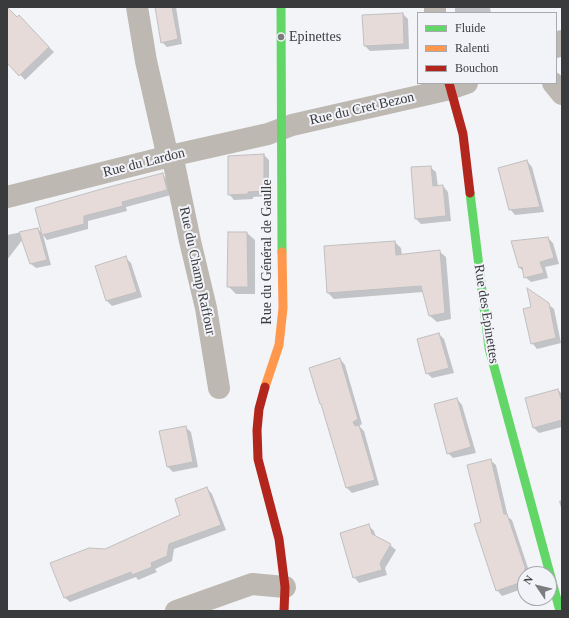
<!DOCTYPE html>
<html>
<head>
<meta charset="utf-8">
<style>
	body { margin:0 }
	#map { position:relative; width:569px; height:618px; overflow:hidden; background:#f3f4f8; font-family:"Times New Roman",serif }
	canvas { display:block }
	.frame { position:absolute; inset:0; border:8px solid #3a3b3d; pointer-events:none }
	.legend { position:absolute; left:417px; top:12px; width:140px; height:72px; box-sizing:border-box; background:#f2f3f9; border:1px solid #a8a9ae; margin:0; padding:5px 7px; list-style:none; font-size:12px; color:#3a3b3d }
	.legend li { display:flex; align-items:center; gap:8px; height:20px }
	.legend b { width:20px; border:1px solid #a8a9ae }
	.north { position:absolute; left:517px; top:566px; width:40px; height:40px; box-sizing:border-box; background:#f2f3f9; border:1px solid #a8a9ae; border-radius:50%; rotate:305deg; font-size:11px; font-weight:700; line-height:16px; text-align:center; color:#3a3b3d }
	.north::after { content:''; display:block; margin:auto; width:14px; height:18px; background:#7b7c7e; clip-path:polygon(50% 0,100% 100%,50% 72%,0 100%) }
</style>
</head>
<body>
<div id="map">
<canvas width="569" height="618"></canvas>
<div class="frame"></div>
<ul class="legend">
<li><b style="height:5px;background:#63d668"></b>Fluide</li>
<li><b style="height:5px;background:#ff974d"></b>Ralenti</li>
<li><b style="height:5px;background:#b3261e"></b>Bouchon</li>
</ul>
<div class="north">N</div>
</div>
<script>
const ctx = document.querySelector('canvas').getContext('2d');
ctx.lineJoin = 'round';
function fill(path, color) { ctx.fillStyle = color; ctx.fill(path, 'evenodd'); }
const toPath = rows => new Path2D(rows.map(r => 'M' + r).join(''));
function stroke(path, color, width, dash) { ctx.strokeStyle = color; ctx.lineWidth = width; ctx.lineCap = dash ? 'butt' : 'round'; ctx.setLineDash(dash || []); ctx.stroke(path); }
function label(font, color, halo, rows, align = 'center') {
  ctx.font = font + ' "Times New Roman",serif'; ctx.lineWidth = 4; ctx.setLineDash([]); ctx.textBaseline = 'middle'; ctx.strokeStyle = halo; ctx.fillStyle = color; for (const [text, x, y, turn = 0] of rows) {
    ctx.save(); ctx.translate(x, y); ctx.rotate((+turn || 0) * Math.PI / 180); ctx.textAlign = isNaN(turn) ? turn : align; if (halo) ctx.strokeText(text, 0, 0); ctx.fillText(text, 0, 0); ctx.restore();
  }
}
fill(toPath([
	[156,7,176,7,182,44,167,47,162,42],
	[455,7,490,7,491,13,455,13],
	[7,12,17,18,19,17,54,52,25,80,7,61],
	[403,14,408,19,409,49,370,51,365,46],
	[264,155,269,160,269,196,253,197,253,199,234,200,229,194],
	[527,161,532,167,544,212,515,215,510,209],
	[430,167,436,172,438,187,443,186,448,192,451,221,421,224,416,219],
	[163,175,168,180,171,195,126,207,127,211,88,221,88,229,47,240,43,235,51,265,36,268,31,264,23,239,7,260,7,235,38,229,42,233],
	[247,233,255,240,255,294,236,294,228,286],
	[548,238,553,243,559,264,545,267,548,278,531,282,525,277,524,272,519,267],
	[395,242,401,248,402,256,439,251,446,257,451,319,437,322,430,316,423,292,334,299,328,293,325,247],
	[126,258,131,263,142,297,112,306,107,301,96,267],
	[548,304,554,309,561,343,537,349,532,343,533,307],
	[439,334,444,339,454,373,432,378,427,373],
	[340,359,345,365,362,424,359,426,364,431,379,485,352,493,347,488],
	[558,390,562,394,562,427,539,433,534,428],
	[457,399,462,405,476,453,453,458,448,453],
	[185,427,191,432,198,467,173,472,168,467],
	[490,460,496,465,508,517,512,520,530,574,525,574,525,588,502,596,497,590,483,523],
	[207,488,212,494,226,530,174,549,172,561,155,569,157,572,138,580,136,577,70,602,64,597,105,550,182,516],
	[562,500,562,511,559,501],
	[369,526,374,531,376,537,390,545,396,550,385,568,387,575,359,583,354,577]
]), '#0003');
const building = toPath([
	[7,7,17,17,19,15,49,47,19,76,7,63,7,7],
	[155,7,172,7,178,39,161,43,155,7],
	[403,13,404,44,364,46,362,15,403,13],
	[264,154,264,191,248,192,248,194,228,195,228,156,264,154],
	[527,160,540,207,509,210,498,168,527,160],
	[431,166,433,186,443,185,446,216,415,219,411,167,431,166],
	[163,173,167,190,122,202,123,206,84,216,84,224,42,235,35,208,105,188,163,173],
	[38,228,47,260,30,264,19,232,38,228],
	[228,232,247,232,248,287,227,287,228,232],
	[548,237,554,258,540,262,544,273,524,278,522,267,519,268,511,241,548,237],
	[395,241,396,255,440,250,445,313,429,316,421,286,327,293,324,246,395,241],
	[126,256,137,292,106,301,95,266,126,256],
	[527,288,549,303,556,338,531,344,523,309,531,307,527,288],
	[439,333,449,368,426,374,417,339,439,333],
	[340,358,358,419,353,422,355,426,359,425,375,480,346,488,321,404,320,404,309,368,340,358],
	[558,389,562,402,562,420,533,428,525,398,558,389],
	[457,398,471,447,447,454,434,404,457,398],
	[186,426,193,462,167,467,159,431,186,426],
	[491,459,504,514,507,514,525,567,525,581,496,591,474,524,481,522,467,465,491,459],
	[207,487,221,525,169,544,167,556,151,563,152,567,132,575,131,572,64,598,50,563,89,548,105,549,180,515,175,499,207,487],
	[369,524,372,534,391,544,380,563,382,570,353,578,340,533,369,524]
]);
fill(building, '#e7dbda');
stroke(building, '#bfbfc0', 1);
stroke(toPath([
	[137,7,146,61,166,149,174,164,190,241,206,308,219,388],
	[435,7,435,13],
	[556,47,562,41],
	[553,83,562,94],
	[7,197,170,156,268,134,292,125,450,89,467,83],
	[176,611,252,584,285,587]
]), '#bdb8b1', 22);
stroke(toPath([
	[281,7,282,252],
	[470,193,489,348,560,611]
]), '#63d668', 9);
stroke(toPath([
	[265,387,279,345,283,308,282,252]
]), '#ff974d', 9);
stroke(toPath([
	[449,83,463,134,470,193],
	[265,387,259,409,257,430,258,459,279,539,285,587,284,611]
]), '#b3261e', 9);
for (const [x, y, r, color] of [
	[281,37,4,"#7b7c7e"]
]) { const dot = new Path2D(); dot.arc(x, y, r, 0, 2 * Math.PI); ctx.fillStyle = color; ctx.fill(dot); stroke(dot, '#f2f3f9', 1.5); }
label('14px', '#3a3b3d', '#f2f3f9', [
	["Epinettes",289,37]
], 'left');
label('14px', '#3a3b3d', '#f2f3f9', [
	["Rue du Cret Bezon",362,109,-13],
	["Rue du Lardon",144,163,-14],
	["Rue du Général de Gaulle",267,252,-90],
	["Rue du Champ Raffour",197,271,78],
	["Rue des Epinettes",486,314,81]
]);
</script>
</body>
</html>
